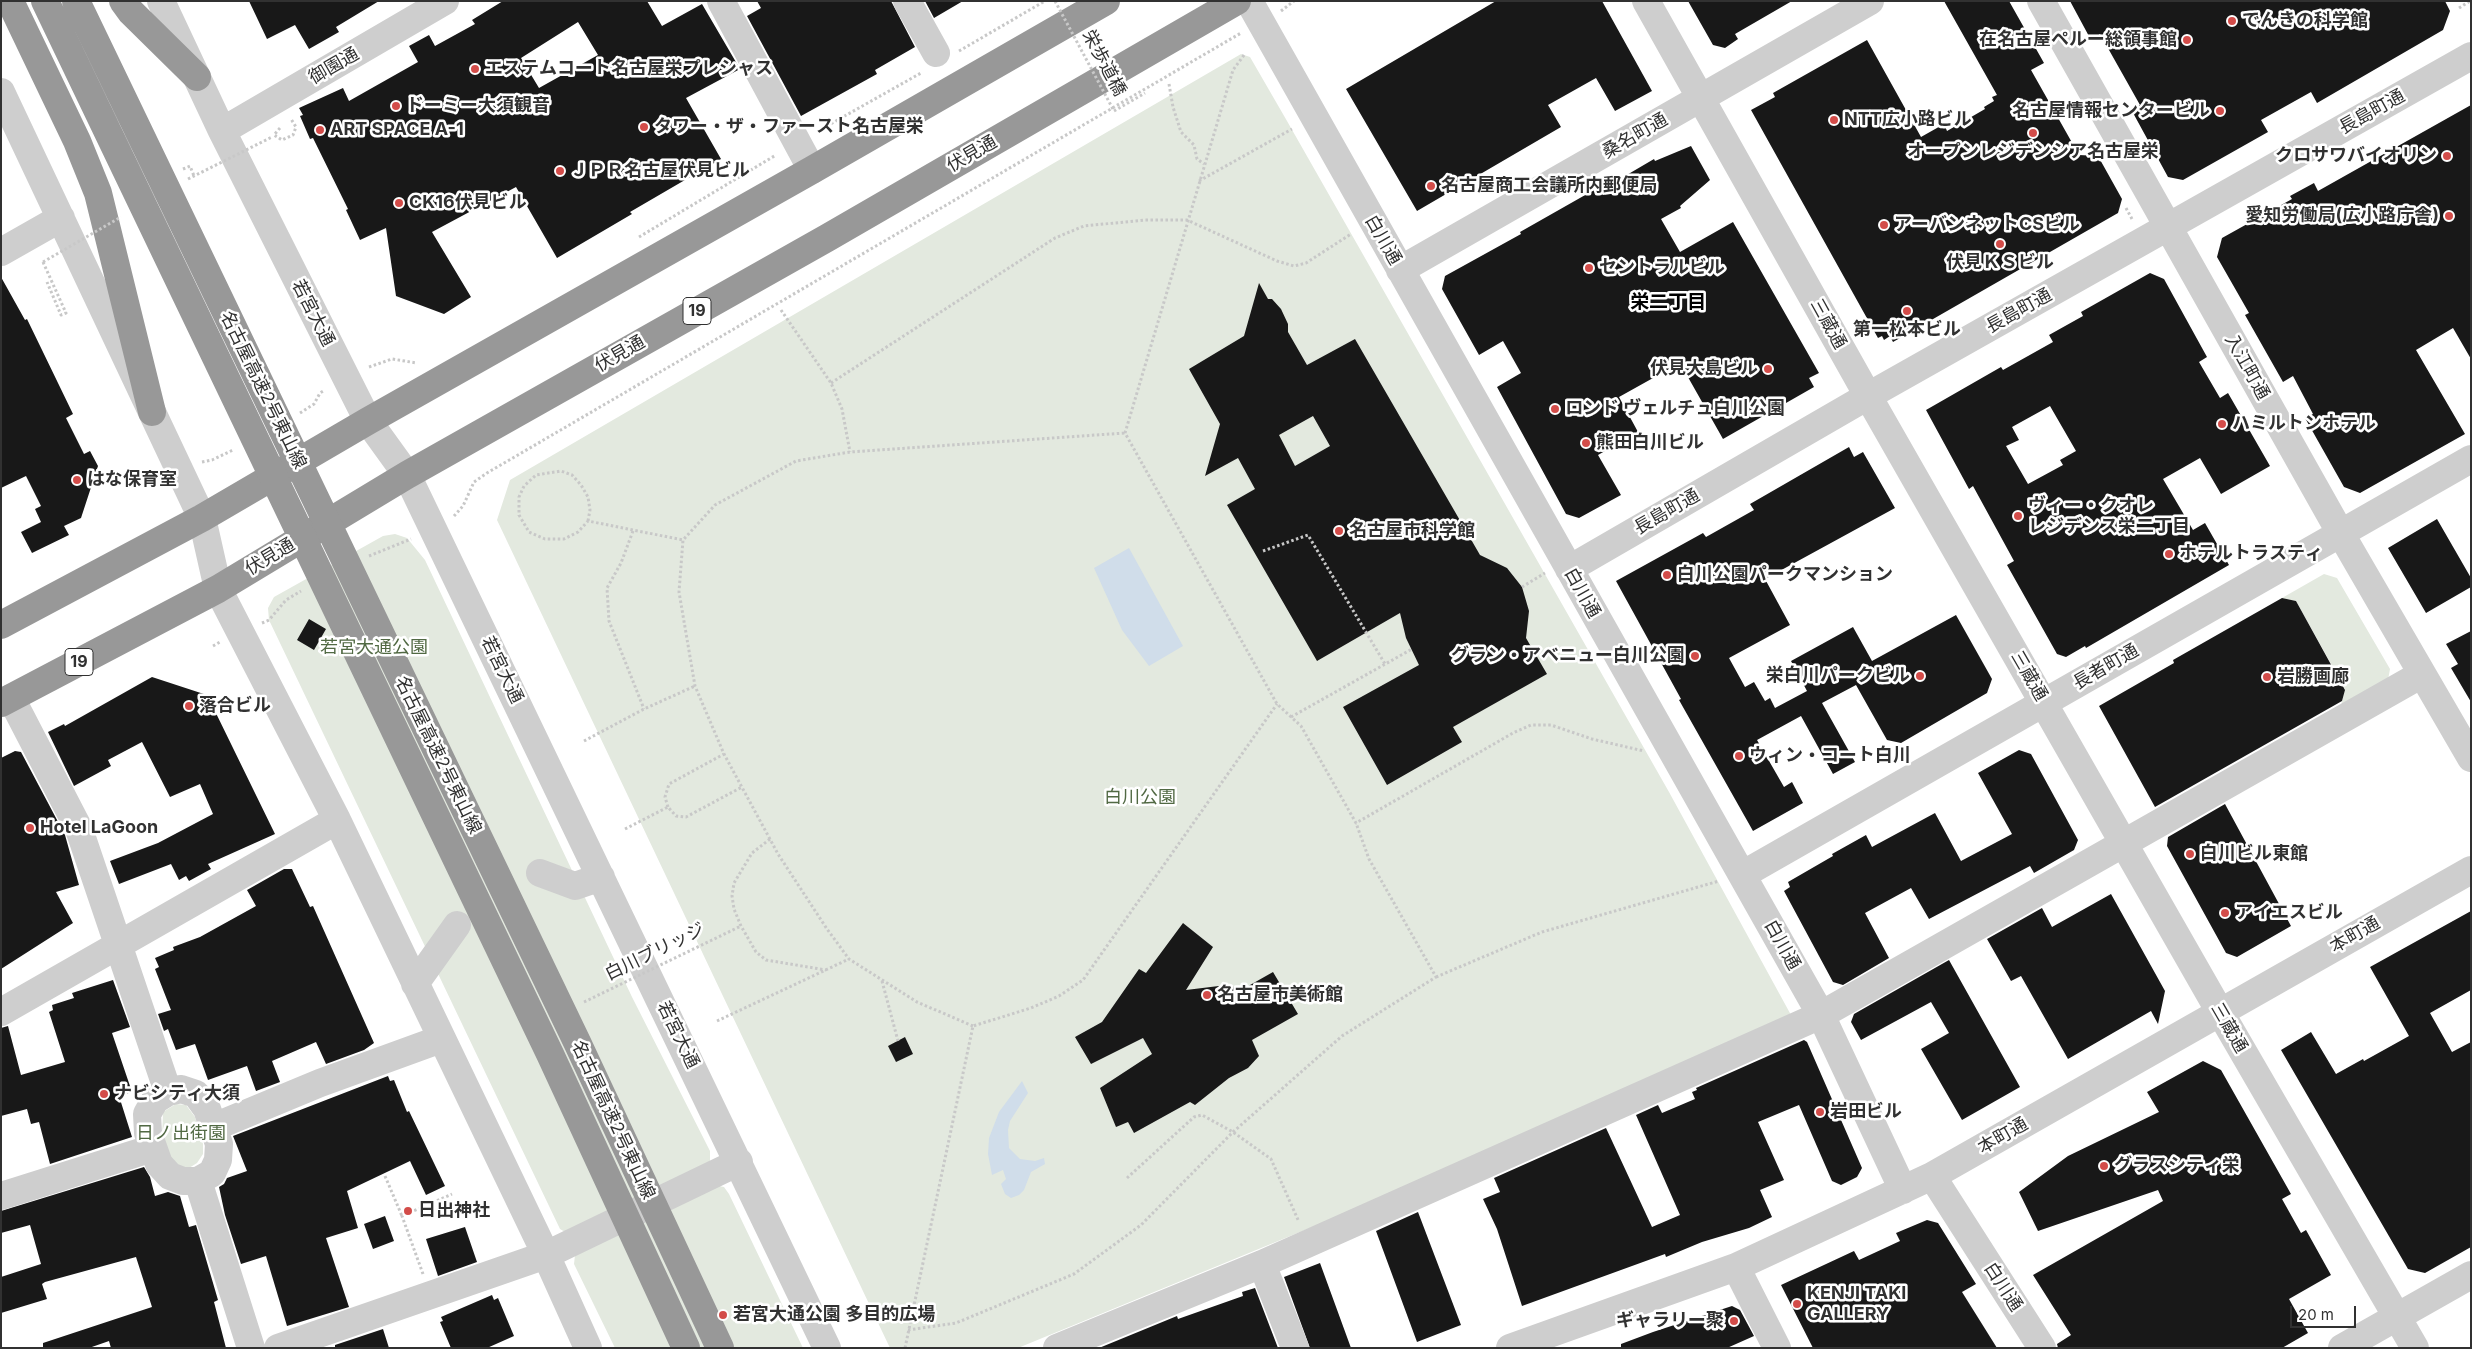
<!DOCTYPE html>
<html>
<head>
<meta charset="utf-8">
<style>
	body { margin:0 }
	#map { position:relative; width:2472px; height:1349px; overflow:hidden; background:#fff; font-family:Inter,sans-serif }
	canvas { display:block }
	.frame { position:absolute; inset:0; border:2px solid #313131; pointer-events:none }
	.scale { position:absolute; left:2290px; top:1306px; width:66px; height:22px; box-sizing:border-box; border:2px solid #313131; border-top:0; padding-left:6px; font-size:15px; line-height:18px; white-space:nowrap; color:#313131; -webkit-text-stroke:4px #fff; paint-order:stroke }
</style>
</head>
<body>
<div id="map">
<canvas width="2472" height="1349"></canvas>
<div class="frame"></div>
<div class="scale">20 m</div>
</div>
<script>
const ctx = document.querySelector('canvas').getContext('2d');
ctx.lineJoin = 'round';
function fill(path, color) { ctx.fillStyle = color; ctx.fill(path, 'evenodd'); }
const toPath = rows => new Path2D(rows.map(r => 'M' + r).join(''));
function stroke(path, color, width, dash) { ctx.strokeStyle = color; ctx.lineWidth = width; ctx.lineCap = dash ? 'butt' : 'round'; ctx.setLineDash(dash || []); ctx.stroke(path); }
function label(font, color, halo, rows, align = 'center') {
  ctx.font = font + ' Inter,"Noto Sans JP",sans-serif'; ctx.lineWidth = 5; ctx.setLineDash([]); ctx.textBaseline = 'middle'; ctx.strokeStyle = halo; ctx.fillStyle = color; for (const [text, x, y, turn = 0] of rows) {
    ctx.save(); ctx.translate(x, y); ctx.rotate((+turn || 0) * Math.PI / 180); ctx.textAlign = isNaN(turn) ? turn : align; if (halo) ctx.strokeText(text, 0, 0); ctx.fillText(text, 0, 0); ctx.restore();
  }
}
fill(toPath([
	[1241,54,1250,57,1287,121,1669,792,1791,1015,1317,1225,1018,1348,890,1348,497,520,510,480],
	[395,534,407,538,425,560,632,997,710,1151,710,1162,565,1232,560,1229,269,620,268,608,274,597,383,536],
	[2324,574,2337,578,2390,669,2388,680,2341,706,2345,689,2296,601,2282,598],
	[176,1104,186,1105,195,1117,203,1144,203,1154,197,1163,189,1168,180,1168,172,1161,162,1139,163,1112],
	[714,1185,724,1187,729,1194,803,1348,615,1348,574,1264,575,1255]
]), '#e3e9df');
fill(toPath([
	[1129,548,1183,646,1149,666,1122,630,1094,568],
	[1022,1081,1028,1093,1010,1121,1008,1130,1009,1148,1020,1159,1035,1161,1044,1158,1045,1164,1031,1172,1024,1190,1019,1195,1011,1198,1005,1194,1001,1184,1006,1179,1003,1170,992,1175,988,1154,989,1138,999,1112]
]), '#d0ddea');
fill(toPath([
	[249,1,379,1,336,27,339,32,309,49,295,25,267,39],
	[503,1,647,1,662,26,702,4,740,69,686,98,721,159,630,212,632,214,557,258,516,187,432,232,471,297,444,314,396,296,386,228,360,240,346,210,348,209,313,138,310,139,300,116,303,115,299,108,343,88,349,101,418,62,409,46,429,35,435,46,475,24,472,20],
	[578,22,598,55,539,88,521,58],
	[757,1,891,1,915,47,875,70,877,74,801,116,747,16,761,8],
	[925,1,963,1,934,18],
	[1496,1,1602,1,1652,91,1615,111,1596,78,1548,105,1561,127,1417,211,1346,89],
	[1688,1,1792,1,1735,34,1738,39,1725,48,1713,45],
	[1944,1,2009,1,2044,63,2031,70,2057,116,2079,155,2098,156,2122,199,2118,213,1893,342,1890,336,1884,340,1882,336,1878,338,1751,110,1775,97,1773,93,1867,40,1921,137,1944,124,1947,131,1985,109,1984,107,1994,101,1992,97,1997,95],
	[2070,1,2445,1,2450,11,2443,30,2317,103,2311,92,2261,120,2268,132,2183,180,2168,177,2132,111,2140,105,2100,34,2091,40],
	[2471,105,2471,359,2453,328,2416,350,2465,434,2360,493,2344,487,2305,418,2313,414,2293,376,2283,382,2245,315,2249,313,2217,257,2222,238,2292,199,2290,196,2314,183,2318,191],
	[1691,146,1710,180,1680,206,1681,208,1661,219,1680,252,1733,222,1819,373,1809,378,1814,387,1723,439,1680,363,1619,397,1638,432,1598,455,1621,495,1579,518,1566,514,1497,387,1521,373,1503,341,1479,355,1442,289,1445,276,1521,234,1520,232,1594,190,1596,193,1654,159,1655,161],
	[2150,273,2164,279,2207,357,2199,362,2220,398,2228,393,2270,466,2221,494,2200,458,2163,479,2193,530,2205,523,2229,565,2086,648,2085,646,2066,657,2057,654,2007,565,2014,561,1973,486,1969,489,1926,410,2001,367,2003,370,2053,342,2049,335,2083,316,2081,312],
	[2050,406,2076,451,2060,460,2063,465,2028,484,2006,446,2019,440,2012,427],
	[1,277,25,320,27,319,73,414,66,418,84,454,90,451,98,466,81,518,64,526,69,535,32,553,21,532,41,522,35,509,41,506,26,476,1,488],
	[1259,283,1268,299,1272,299,1281,309,1288,324,1288,332,1307,365,1355,339,1480,555,1507,568,1522,587,1529,611,1526,638,1547,674,1453,727,1462,742,1387,785,1343,707,1419,665,1406,638,1400,613,1317,661,1227,505,1255,489,1238,458,1205,476,1220,424,1189,369,1244,336],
	[1313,416,1330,446,1295,466,1279,435],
	[1849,447,1854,457,1863,452,1895,508,1765,579,1790,625,1729,658,1745,687,1754,682,1765,701,1770,698,1775,708,1807,691,1791,661,1853,627,1872,661,1956,615,1992,679,1987,693,1901,743,1887,740,1856,685,1822,703,1855,762,1833,774,1801,716,1757,740,1784,787,1792,782,1803,803,1753,831,1679,700,1681,699,1616,581,1703,533,1706,537,1754,510,1750,504],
	[2437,519,2471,578,2471,587,2426,613,2388,548],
	[2282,598,2296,601,2345,690,2342,701,2155,807,2099,706,2174,663,2173,660],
	[309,619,326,629,314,650,297,640],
	[2471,631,2471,702,2451,668,2458,664,2446,644],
	[152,677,213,697,211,703,275,834,208,864,211,869,189,881,186,876,179,880,171,864,119,884,110,861,158,843,213,814,200,784,170,797,142,742,108,760,111,766,74,786,48,732,64,724,65,726],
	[2019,750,2031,754,2078,840,2074,850,2034,873,2030,866,1929,919,1911,888,1865,913,1889,958,1843,985,1833,982,1784,891,1790,887,1788,882,1833,856,1832,854,1866,835,1872,847,1935,813,1961,861,2012,834,1978,773],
	[15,751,21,752,65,835,79,885,56,892,73,923,1,969,1,758],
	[2225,804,2291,926,2237,957,2226,953,2167,846,2168,837],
	[284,869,292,869,310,907,313,906,374,1043,364,1050,326,1064,316,1042,272,1061,280,1082,256,1091,247,1066,208,1080,195,1044,176,1050,168,1029,164,1031,158,1014,171,1010,155,969,159,967,155,958,174,950,173,947,200,937,256,906,247,890],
	[2111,894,2165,991,2158,1024,2151,1011,2068,1059,2021,976,2011,981,1987,939,2042,908,2052,927],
	[2471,911,2471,990,2430,1013,2452,1052,2471,1042,2471,1247,2425,1273,2408,1269,2281,1050,2311,1032,2336,1074,2363,1059,2364,1061,2409,1036,2370,967],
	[1183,923,1213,947,1186,990,1227,985,1243,989,1273,972,1298,1014,1252,1040,1259,1056,1248,1068,1229,1078,1195,1105,1190,1102,1134,1133,1128,1122,1116,1127,1100,1088,1152,1054,1143,1038,1091,1064,1075,1037,1102,1022,1139,969,1146,973],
	[1949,960,2020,1087,1962,1120,1921,1049,1949,1033,1931,1002,1861,1040,1851,1022,1854,1014],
	[113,980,130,1027,112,1033,132,1092,119,1096,132,1137,50,1164,39,1122,31,1124,27,1109,1,1116,1,1028,8,1026,21,1075,65,1062,49,1012,53,1010,52,1005,74,998,72,993],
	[905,1037,913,1054,896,1062,888,1046],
	[1804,1040,1807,1042,1862,1168,1857,1177,1841,1185,1832,1181,1799,1105,1758,1122,1784,1180,1760,1190,1772,1217,1749,1228,1702,1242,1666,1257,1665,1254,1522,1306,1497,1229,1483,1199,1500,1192,1494,1178,1606,1128,1652,1227,1680,1215,1636,1115,1658,1105,1662,1113,1695,1099,1692,1092,1697,1090,1696,1088],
	[2203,1061,2221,1070,2291,1194,2282,1199,2301,1233,2306,1230,2331,1275,2289,1299,2308,1333,2282,1348,2058,1348,2057,1344,2071,1335,2033,1275,2163,1201,2158,1190,2038,1231,2019,1192,2068,1156,2159,1112,2147,1092],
	[388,1076,390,1081,394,1080,407,1112,409,1111,445,1186,426,1195,410,1161,347,1191,358,1228,326,1238,349,1307,287,1326,266,1256,241,1264,225,1215,219,1187,224,1184,227,1178,247,1171,233,1136],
	[144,1167,150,1177,155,1196,168,1192,180,1196,189,1227,196,1225,218,1300,214,1302,226,1348,111,1348,109,1341,89,1348,43,1348,43,1343,152,1307,136,1257,45,1282,42,1284,47,1299,1,1313,1,1277,41,1264,30,1225,1,1233,1,1211],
	[1418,1212,1461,1325,1417,1342,1376,1231],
	[385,1216,394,1241,373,1249,364,1224],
	[1927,1220,1938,1223,1976,1284,1962,1292,1997,1348,1813,1348,1781,1285,1854,1251,1859,1260,1900,1241,1896,1233],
	[465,1227,477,1262,438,1276,426,1239],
	[1320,1263,1351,1348,1310,1348,1284,1277],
	[1255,1288,1278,1348,1099,1348,1177,1316,1178,1319,1243,1296,1242,1292],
	[492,1295,494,1300,498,1298,514,1336,487,1348,451,1348,440,1322,443,1321,441,1317],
	[1732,1306,1740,1310,1754,1336,1727,1348,1621,1348,1621,1344,1653,1332],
	[383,1329,389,1348,335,1348,335,1345]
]), '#181818');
stroke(toPath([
	[2459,8,2470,1],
	[1281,11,1294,1],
	[959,51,1045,1],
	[1244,55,1233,70,1125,433,1277,704,1301,726,1356,823,1513,733,1531,725,1551,725,1592,739,1644,751],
	[1169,84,1173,107,1181,132,1194,145,1197,159,1204,164],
	[1114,111,1145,93],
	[280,128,274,135,282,140,293,135,296,127,291,119],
	[818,131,921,73],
	[183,169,190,166,194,176],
	[1199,181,1292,129],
	[2126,208,2132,219],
	[639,237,776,155],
	[43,262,66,313,61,315,47,282],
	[781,310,831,383,842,409,850,452],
	[369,367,392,359,417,363],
	[831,383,1055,238,1084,226,1145,220,1187,220,1277,261,1294,266,1306,263,1351,234],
	[300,413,314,404,320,393,325,390],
	[202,462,212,460,233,450],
	[454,516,463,506,474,482,487,473,1241,33],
	[588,521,590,510,588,497,581,485,572,475,561,471,536,475,524,486,519,497,519,515,529,532,545,539,564,539,578,532,588,521,683,540],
	[633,531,621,563,607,588,609,621,644,709],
	[1263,551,1308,535,1385,664],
	[369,556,411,539],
	[1522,587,1545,573],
	[262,623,269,620,286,600,301,591],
	[213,646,220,642],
	[1291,717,1412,649],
	[584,741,644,709,695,686],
	[668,807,665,797,669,784,724,754],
	[625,829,668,807,676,816,686,817,742,787],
	[770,839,752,853,734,883,732,896,734,909,741,926,756,952,766,960,826,970],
	[1436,977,1542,932,1719,881],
	[882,981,898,1041],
	[717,1021,849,959],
	[973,1026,917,1002,849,959,827,929,778,854,724,754,695,686,679,592,683,540,715,505,796,461,850,452,1125,433],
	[385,1176,402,1216],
	[1127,1178,1194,1117,1202,1115,1233,1132,1271,1159,1299,1222],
	[423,1274,402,1216,452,1194],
	[908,1330,956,1323,1074,1274,1141,1225,1233,1132,1342,1036,1436,977,1369,859,1356,823],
	[905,1348,973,1026,1031,1008,1059,996,1083,980,1277,704]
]), '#c8c8c8', 3, [2.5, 2.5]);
stroke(toPath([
	[161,1,222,131,368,421,407,475,827,1348],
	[721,1,812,170],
	[907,1,936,53],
	[1249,1,1821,1015,1903,1190],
	[1646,1,1868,396,2220,1012,2415,1348],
	[2041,1,2341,534,2471,758],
	[1,92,202,518,218,589,337,820,546,1255,588,1348],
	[222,131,445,1],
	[1,252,61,218],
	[1400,270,1870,1],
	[1569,569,1868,396,2471,56],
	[11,698,79,829,168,1092],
	[540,873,575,886,601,877],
	[1742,875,2471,459],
	[415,984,457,925],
	[1,1012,337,820],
	[181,1089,196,1094,207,1109,219,1144,218,1160,212,1173,198,1181,183,1181,170,1176,159,1164,148,1133,147,1114,155,1100,168,1092,181,1089],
	[214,1127,320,1083,441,1039],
	[1932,1176,2042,1348],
	[198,1181,251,1348],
	[1,1196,153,1148],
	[1262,1264,1295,1348],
	[1736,1267,1777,1348],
	[278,1348,546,1255,739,1162],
	[1057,1348,1262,1264,1821,1015,2422,674],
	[1510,1348,1736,1267,1932,1176,2471,870],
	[2342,1348,2471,1275]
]), '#cecece', 28);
stroke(toPath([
	[10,1,77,141,98,193,152,412],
	[123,1,131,12,197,77],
	[1,625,202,518,368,421,812,170,1106,1],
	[1,703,218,589,407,475,827,238,1237,1]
]), '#989898', 28);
stroke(toPath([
	[1055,1,1114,111],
	[188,179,272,137],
	[43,262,121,217],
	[584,1002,741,926]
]), '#c8c8c8', 3, [2.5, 2.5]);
stroke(toPath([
	[45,1,550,1054,686,1348],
	[76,1,577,1042,720,1348]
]), '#989898', 28);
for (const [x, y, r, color] of [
	[2232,21,5,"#d34c49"],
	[2187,40,5,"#d34c49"],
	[475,69,5,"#d34c49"],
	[396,106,5,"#d34c49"],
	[2220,111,5,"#d34c49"],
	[1834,120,5,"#d34c49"],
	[644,127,5,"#d34c49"],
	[320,130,5,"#d34c49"],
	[2033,133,5,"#d34c49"],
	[2447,156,5,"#d34c49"],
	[560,171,5,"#d34c49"],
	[1431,186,5,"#d34c49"],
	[399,203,5,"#d34c49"],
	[2449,216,5,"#d34c49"],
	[1884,225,5,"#d34c49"],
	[2000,244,5,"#d34c49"],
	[1589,268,5,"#d34c49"],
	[1907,311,5,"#d34c49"],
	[1768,369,5,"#d34c49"],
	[1555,409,5,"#d34c49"],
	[2222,424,5,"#d34c49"],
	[1586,443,5,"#d34c49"],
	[77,480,5,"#d34c49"],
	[2018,516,5,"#d34c49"],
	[1339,531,5,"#d34c49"],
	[2169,554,5,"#d34c49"],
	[1667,575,5,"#d34c49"],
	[1695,656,5,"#d34c49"],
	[1920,676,5,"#d34c49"],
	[2267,677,5,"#d34c49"],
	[189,706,5,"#d34c49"],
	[1739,756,5,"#d34c49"],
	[30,828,5,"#d34c49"],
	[2190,854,5,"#d34c49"],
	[2225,913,5,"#d34c49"],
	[1207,995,5,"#d34c49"],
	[104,1094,5,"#d34c49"],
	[1820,1112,5,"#d34c49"],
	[2104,1166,5,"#d34c49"],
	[408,1211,5,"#d34c49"],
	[1797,1304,5,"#d34c49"],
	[723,1315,5,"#d34c49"],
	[1734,1321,5,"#d34c49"]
]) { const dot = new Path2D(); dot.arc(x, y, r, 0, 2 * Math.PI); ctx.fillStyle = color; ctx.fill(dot); stroke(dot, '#fff', 2); }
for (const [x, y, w] of [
	[697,311,28],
	[79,662,28]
]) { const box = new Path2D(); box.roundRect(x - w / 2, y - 13.5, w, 27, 4); ctx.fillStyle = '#fff'; ctx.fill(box); stroke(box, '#313131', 1); }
label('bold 16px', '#313131', null, [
	["19",697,311],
	["19",79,662]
]);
label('bold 18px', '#313131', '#fff', [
	["でんきの科学館",2242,21],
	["在名古屋ペルー総領事館",2177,40,"right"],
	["エステムコート名古屋栄プレシャス",485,69],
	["ドーミー大須観音",406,106],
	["名古屋情報センタービル",2210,111,"right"],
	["NTT広小路ビル",1844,120],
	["タワー・ザ・ファースト名古屋栄",654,127],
	["ART SPACE A-1",330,130],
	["オープンレジデンシア名古屋栄",2033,152,"center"],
	["クロサワバイオリン",2437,156,"right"],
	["ＪＰＲ名古屋伏見ビル",570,171],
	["名古屋商工会議所内郵便局",1441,186],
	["CK16伏見ビル",409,203],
	["愛知労働局(広小路庁舎)",2439,216,"right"],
	["アーバンネットCSビル",1894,225],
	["伏見ＫＳビル",2000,263,"center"],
	["セントラルビル",1599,268],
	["第一松本ビル",1907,330,"center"],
	["伏見大島ビル",1758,369,"right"],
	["ロンド ヴェルチュ白川公園",1565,409],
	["ハミルトンホテル",2232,424],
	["熊田白川ビル",1596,443],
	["はな保育室",87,480],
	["ヴィー・クオレ",2028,506],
	["レジデンス栄二丁目",2028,527],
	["名古屋市科学館",1349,531],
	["ホテルトラスティ",2179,554],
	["白川公園パークマンション",1677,575],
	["グラン・アベニュー白川公園",1685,656,"right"],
	["栄白川パークビル",1910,676,"right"],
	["岩勝画廊",2277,677],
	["落合ビル",199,706],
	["ウィン・コート白川",1749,756],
	["Hotel LaGoon",40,828],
	["白川ビル東館",2200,854],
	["アイエスビル",2235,913],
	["名古屋市美術館",1217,995],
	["ナビシティ大須",114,1094],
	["岩田ビル",1830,1112],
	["グラスシティ栄",2114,1166],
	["日出神社",418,1211],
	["KENJI TAKI",1807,1294],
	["GALLERY",1807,1315],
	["若宮大通公園 多目的広場",733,1315],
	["ギャラリー聚",1724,1321,"right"]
], 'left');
label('18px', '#313131', '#fff', [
	["栄歩道橋",1104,63,62],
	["御園通",334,66,-30],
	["長島町通",2372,112,-29],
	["桑名町通",1635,136,-30],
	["伏見通",972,154,-30],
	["白川通",1383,240,60],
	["長島町通",2019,311,-29],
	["若宮大通",313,313,63],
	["三蔵通",1828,324,61],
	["伏見通",620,354,-30],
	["入江町通",2247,367,61],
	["名古屋高速2号東山線",263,390,64],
	["長島町通",1667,512,-30],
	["伏見通",270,557,-31],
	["白川通",1582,593,61],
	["長者町通",2106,667,-30],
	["若宮大通",502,670,64],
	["三蔵通",2029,676,60],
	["名古屋高速2号東山線",438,755,64],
	["本町通",2355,935,-30],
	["白川通",1782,945,61],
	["白川ブリッジ",655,952,-26],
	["三蔵通",2229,1028,60],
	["若宮大通",678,1035,64],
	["名古屋高速2号東山線",613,1120,65],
	["本町通",2003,1136,-30],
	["白川通",2003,1287,57]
]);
label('18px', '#516943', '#fff', [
	["若宮大通公園",374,648],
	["白川公園",1140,798],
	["日ノ出街園",181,1134]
]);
label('bold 19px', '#000', '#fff', [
	["栄二丁目",1668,302]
]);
</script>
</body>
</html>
